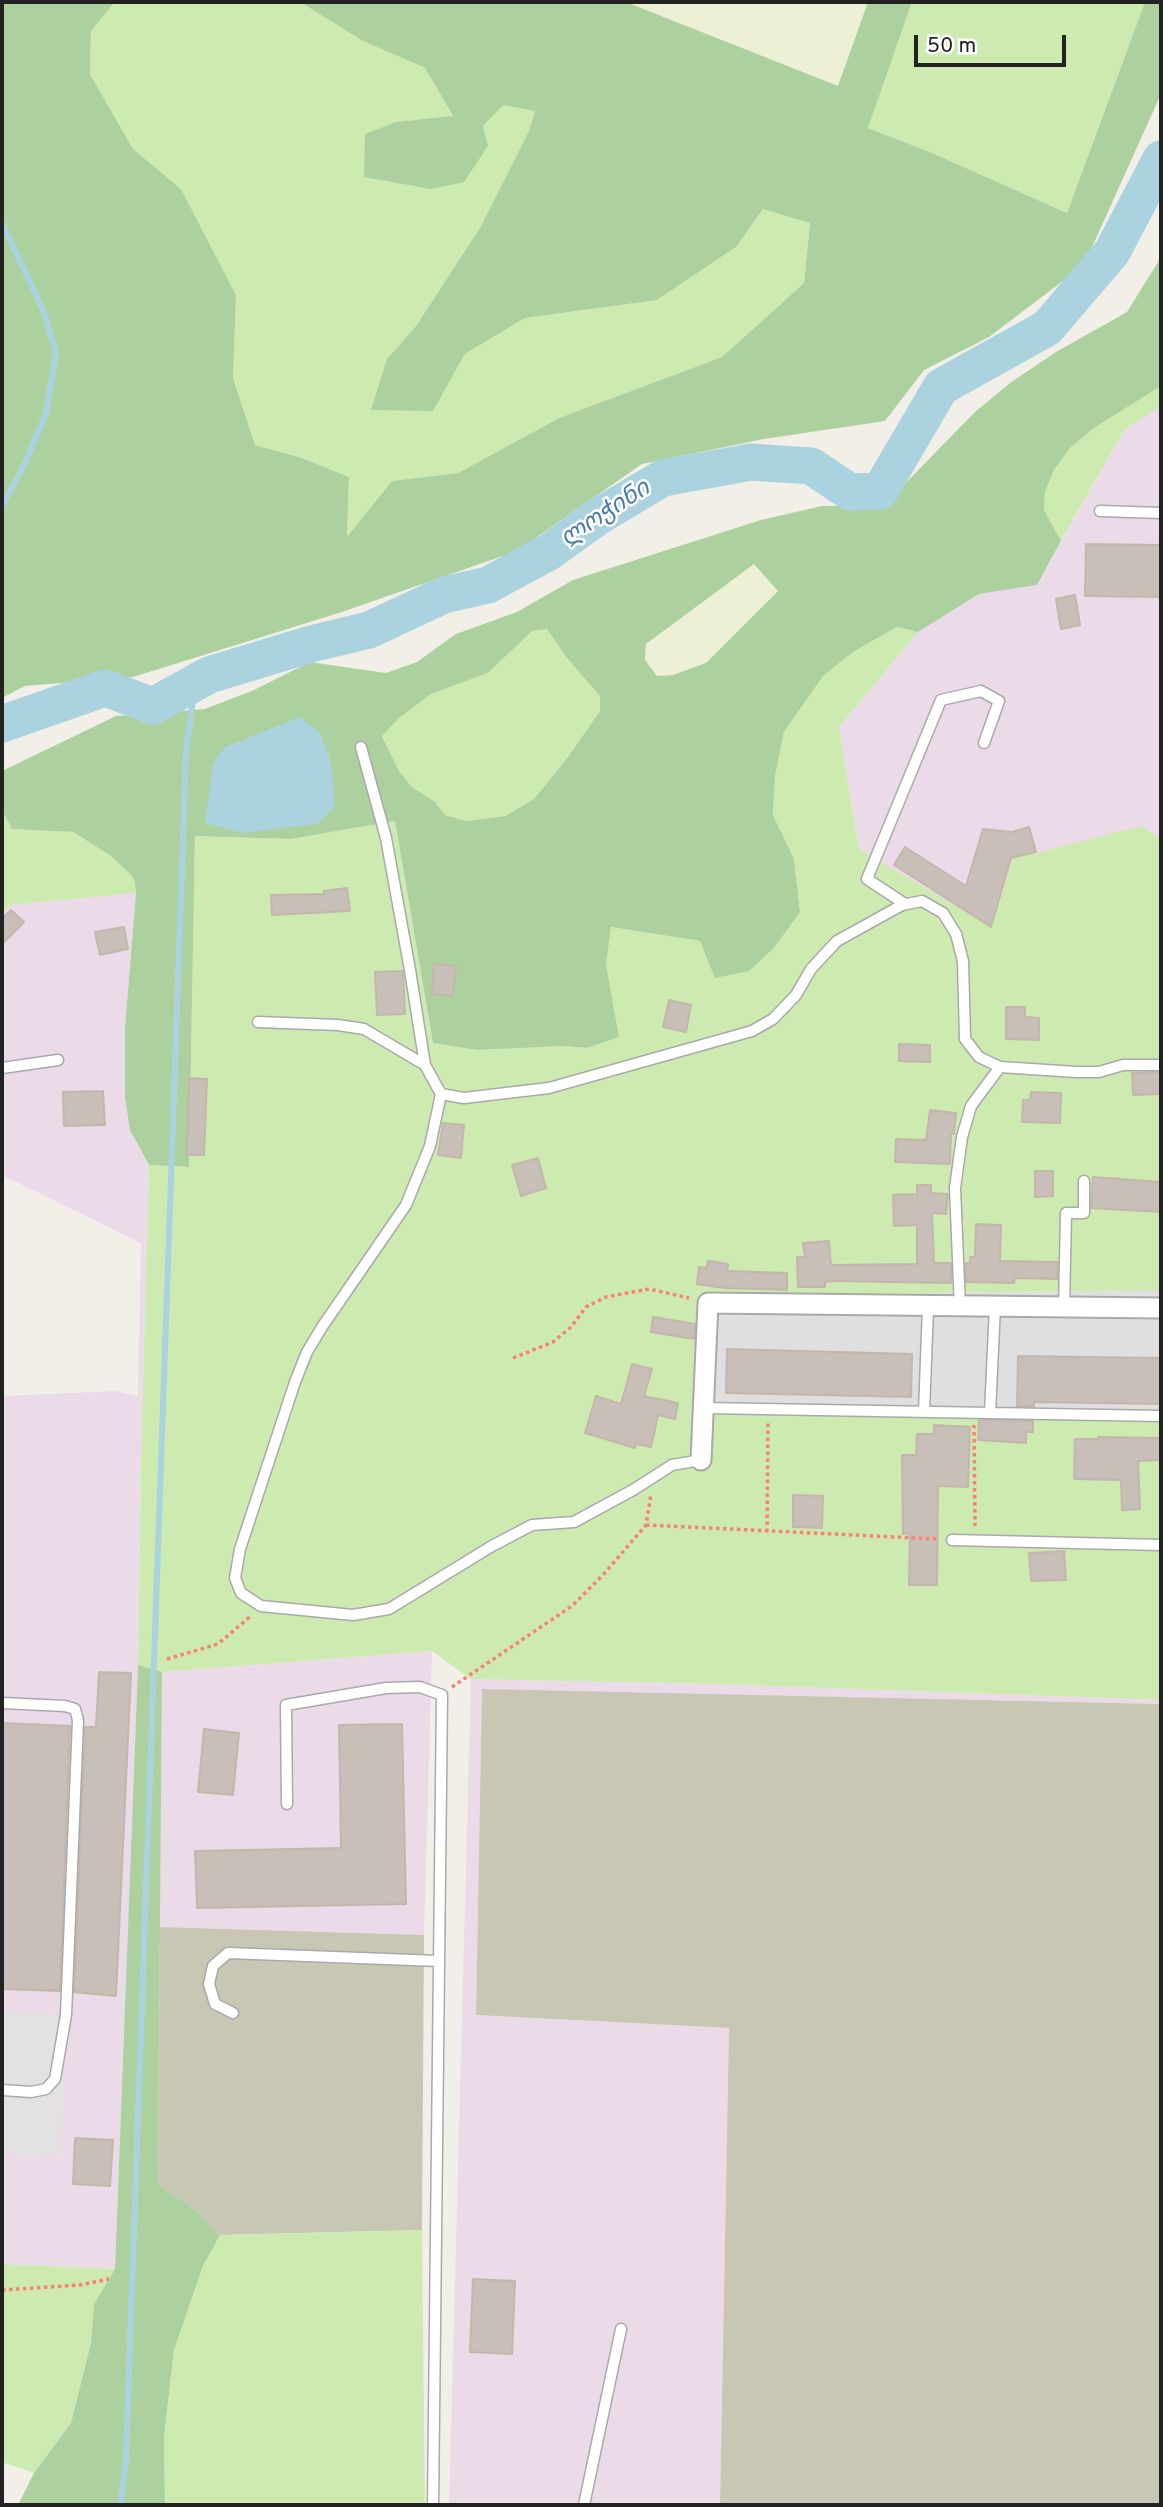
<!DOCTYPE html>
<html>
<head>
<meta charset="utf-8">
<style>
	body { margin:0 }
	#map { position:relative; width:1163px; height:2507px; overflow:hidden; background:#f2efe9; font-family:Overpass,sans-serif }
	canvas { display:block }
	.frame { position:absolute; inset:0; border:4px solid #222; pointer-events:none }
	.scale { position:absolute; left:914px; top:35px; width:152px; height:32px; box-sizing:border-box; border:4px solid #222; border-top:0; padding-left:9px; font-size:21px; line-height:24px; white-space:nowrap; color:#222; -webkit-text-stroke:5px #fff; paint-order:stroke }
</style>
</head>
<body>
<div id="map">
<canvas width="1163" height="2507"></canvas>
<div class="frame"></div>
<div class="scale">50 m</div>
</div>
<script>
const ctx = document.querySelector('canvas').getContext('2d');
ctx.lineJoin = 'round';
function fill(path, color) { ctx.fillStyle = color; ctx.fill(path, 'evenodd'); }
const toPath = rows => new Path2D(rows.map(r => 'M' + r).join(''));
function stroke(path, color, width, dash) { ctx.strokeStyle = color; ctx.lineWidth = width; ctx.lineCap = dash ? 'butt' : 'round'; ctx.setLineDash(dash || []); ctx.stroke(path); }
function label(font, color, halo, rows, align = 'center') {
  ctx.font = font + ' Overpass,"Noto Sans Georgian",sans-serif'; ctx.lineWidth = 5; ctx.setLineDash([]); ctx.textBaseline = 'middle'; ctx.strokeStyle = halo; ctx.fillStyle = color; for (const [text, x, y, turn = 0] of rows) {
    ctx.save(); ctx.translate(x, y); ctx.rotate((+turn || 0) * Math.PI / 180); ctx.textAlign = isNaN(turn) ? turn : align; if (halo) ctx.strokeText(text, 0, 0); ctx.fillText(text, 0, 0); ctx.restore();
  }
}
fill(toPath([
	[1161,1290,1161,1419,691,1414,703,1296]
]), '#e0dfdf');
fill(toPath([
	[1161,406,1161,839,1141,826,991,928,859,849,839,727,918,632,979,594,1037,585,1124,430],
	[136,893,125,1027,130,1130,149,1165,141,1459,138,1665,115,2269,2,2264,2,1396,116,1391,138,1396,141,1243,2,1175,2,913,9,905],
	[432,1651,424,1935,160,1927,162,1672],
	[471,1679,718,1684,1161,1700,1161,1704,482,1690,476,2015,729,2028,720,2505,449,2505]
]), '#ebdbe8');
fill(toPath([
	[482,1689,1161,1704,1161,2505,720,2505,729,2028,476,2015],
	[160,1927,424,1935,422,2230,220,2235,197,2211,158,2184]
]), '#c7c7b4');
fill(toPath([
	[626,2,868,2,838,86],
	[754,563,778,591,706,664,673,675,657,676,645,660,646,645]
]), '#eef0d5');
fill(toPath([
	[115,2,300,2,363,41,425,68,453,117,396,122,483,126,503,104,535,111,529,131,480,228,416,326,387,359,433,411,465,354,525,318,657,300,736,247,763,209,810,222,804,283,722,357,559,418,458,473,392,481,347,538,349,477,302,458,255,445,233,378,236,295,181,189,133,149,90,74,91,31],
	[912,2,1145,2,1067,213,930,152,868,128],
	[1161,386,1161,406,1124,430,1061,541,1044,510,1045,492,1054,470,1070,448,1094,428],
	[897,627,918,632,839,727,859,849,991,927,1013,859,1141,826,1161,839,1161,1290,704,1296,691,1414,1161,1419,1161,1700,718,1684,471,1679,432,1651,162,1672,138,1665,141,1459,149,1165,189,1167,195,836,291,839,395,821,433,1043,477,1050,564,1046,587,1048,619,1037,606,964,610,927,700,941,749,971,774,948,800,912,794,859,773,815,775,776,784,732,823,676,853,652],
	[547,629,567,658,601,696,600,712,568,757,534,799,505,816,466,821,445,815,435,802,412,787,399,771,382,735,399,718,431,694,488,673,532,631],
	[2,810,12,829,73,832,111,856,134,878,136,893,10,905,2,913],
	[422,2230,425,2505,165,2505,164,2437,174,2350,203,2266,220,2235],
	[2,2264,115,2269,94,2304,91,2343,71,2423,34,2473,2,2462]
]), '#cdebb0');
fill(toPath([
	[2,2,115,2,91,31,90,74,133,149,181,189,236,295,233,378,255,445,302,458,349,477,347,537,392,481,458,473,559,418,722,357,804,283,810,223,763,209,736,247,657,300,525,318,465,354,433,411,371,410,387,359,416,326,480,228,529,131,535,111,503,105,483,126,488,146,464,182,431,189,364,177,365,134,396,122,453,116,425,68,363,41,300,2,626,2,838,86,868,2,912,2,868,128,930,152,1067,213,1145,2,1161,2,1161,94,1084,265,989,337,924,370,885,421,764,439,642,464,517,551,342,612,133,677,25,686,2,698],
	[1161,250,1161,262,1158,262,1161,266,1161,386,1094,428,1070,448,1054,470,1045,492,1044,510,1061,541,1037,585,979,594,918,632,897,627,853,652,823,676,784,732,775,776,773,815,794,859,800,912,774,948,749,971,715,978,700,941,611,927,606,964,619,1037,587,1048,564,1046,477,1050,433,1043,395,821,291,839,195,836,189,1167,149,1165,130,1130,125,1097,125,1027,136,893,134,878,111,856,73,832,12,829,2,810,2,771,116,716,205,709,254,690,310,662,386,673,417,662,456,634,517,612,573,580,761,520,822,506,866,506,892,497,975,412,1010,383,1056,352,1127,312,1158,262],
	[754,564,778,591,706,663,673,675,657,676,645,660,646,644],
	[547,629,567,658,600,696,600,711,568,757,534,799,505,816,466,821,445,815,435,802,412,787,399,771,382,736,399,718,431,694,488,673,532,631],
	[138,1665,162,1672,158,2184,197,2211,220,2235,203,2266,174,2350,164,2437,165,2505,18,2505,34,2473,71,2423,91,2343,94,2304,115,2269]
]), '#add19e');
fill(toPath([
	[2,2012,66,2015,61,2155,2,2152]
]), '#e2e2e2');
fill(toPath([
	[300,717,320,733,331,762,335,807,317,824,282,828,243,833,205,823,213,764,225,747]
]), '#aad3df');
stroke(toPath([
	[2,223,44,312,56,353,46,413,25,463,2,506],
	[121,2505,126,2457,186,752,193,699,209,675]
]), '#aad3df', 6);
stroke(toPath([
	[2,724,105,688,153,706,209,675,311,644,369,630,444,595,488,585,549,552,599,516,663,478,751,462,811,466,850,492,880,491,941,387,1047,328,1112,252,1161,159]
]), '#aad3df', 37);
const building = toPath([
	[1086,544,1161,545,1161,597,1085,596,1086,544],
	[1075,595,1080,625,1061,629,1056,599,1075,595],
	[1029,827,1036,852,1011,858,991,927,894,865,905,847,966,886,983,829,1012,832,1029,827],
	[347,888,350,911,272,915,271,895,324,894,324,891,347,888],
	[11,910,24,922,2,944,2,919,11,910],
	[124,927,128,949,100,955,95,932,124,927],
	[434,964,456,966,453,996,432,994,434,964],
	[403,971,405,1014,377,1015,375,972,403,971],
	[669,1000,691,1005,686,1032,663,1027,669,1000],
	[1006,1007,1025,1007,1025,1017,1039,1018,1039,1040,1006,1039,1006,1007],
	[899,1044,930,1045,930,1062,899,1061,899,1044],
	[1161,1072,1161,1094,1133,1095,1132,1073,1161,1072],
	[189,1078,207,1079,204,1155,187,1155,189,1078],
	[103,1091,105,1125,64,1126,63,1092,103,1091],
	[1031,1092,1061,1093,1060,1123,1022,1122,1023,1100,1030,1100,1031,1092],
	[930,1110,956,1113,954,1134,951,1134,950,1164,895,1162,896,1139,926,1140,930,1110],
	[443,1123,464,1125,461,1158,438,1155,443,1123],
	[538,1158,546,1188,521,1196,512,1165,538,1158],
	[1035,1171,1053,1171,1053,1196,1035,1197,1035,1171],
	[1093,1177,1161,1182,1161,1212,1091,1208,1093,1177],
	[917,1185,931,1185,931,1193,948,1194,946,1214,932,1213,934,1263,951,1263,951,1283,834,1281,825,1282,825,1287,798,1287,797,1257,805,1257,803,1243,829,1241,831,1265,917,1264,917,1225,894,1226,893,1195,917,1194,917,1185],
	[976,1224,1001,1225,1000,1261,1058,1262,1057,1279,1015,1278,1014,1283,966,1282,966,1263,970,1263,970,1257,975,1257,976,1224],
	[708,1261,728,1264,727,1271,787,1273,787,1290,724,1288,697,1284,699,1267,707,1268,708,1261],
	[653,1317,695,1324,694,1339,651,1332,653,1317],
	[727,1349,912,1354,911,1397,726,1393,727,1349],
	[1018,1356,1161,1358,1161,1404,1034,1402,1034,1406,1017,1406,1018,1356],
	[632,1364,652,1369,644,1396,678,1403,675,1419,658,1415,651,1447,636,1444,635,1448,585,1433,596,1396,621,1404,632,1364],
	[979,1420,1033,1421,1033,1432,1026,1432,1026,1443,978,1440,979,1420],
	[934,1425,970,1427,968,1487,938,1486,937,1585,909,1585,910,1533,903,1534,902,1455,916,1455,917,1434,934,1434,934,1425],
	[1098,1437,1161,1438,1161,1460,1138,1461,1140,1509,1122,1510,1121,1480,1074,1479,1075,1439,1098,1439,1098,1437],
	[793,1495,823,1496,822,1528,793,1527,793,1495],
	[1064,1551,1066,1580,1031,1581,1029,1553,1064,1551],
	[99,1672,131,1673,116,1996,74,1992,85,1727,96,1727,99,1672],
	[2,1723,70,1726,60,1991,2,1989,2,1723],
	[402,1724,406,1904,197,1908,195,1851,341,1848,339,1725,402,1724],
	[204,1729,239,1733,233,1795,198,1792,204,1729],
	[75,2138,113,2140,110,2186,73,2184,75,2138],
	[473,2279,515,2281,512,2354,470,2352,473,2279]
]);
fill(building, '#c7bfb8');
stroke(building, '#c4b6ab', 2);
const lane = toPath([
	[1100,511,1161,513],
	[361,747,386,838,410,970,425,1065,441,1094,464,1098,549,1088,752,1031,773,1019,796,995,811,969,837,941,902,905,922,901,943,913,956,934,963,961,965,1039,979,1057,1000,1067,1076,1072,1099,1072,1123,1065,1161,1065],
	[905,904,867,879,941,700,981,691,999,701,984,743],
	[258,1022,338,1025,364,1029,425,1065],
	[2,1068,58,1060],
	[441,1094,430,1146,406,1205,322,1327,307,1352,295,1382,240,1549,235,1578,241,1593,261,1606,353,1615,389,1609,492,1546,532,1525,574,1522,633,1490,672,1465,701,1460],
	[960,1307,955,1188,962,1137,971,1106,1000,1067],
	[1064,1308,1066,1213,1084,1213,1084,1181],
	[705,1408,1161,1416],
	[924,1412,928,1307],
	[990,1413,995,1307],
	[952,1540,1161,1545],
	[2,1703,65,1706,75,1709,78,1720,66,2015,55,2079,46,2089,31,2092,2,2090],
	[287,1804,286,1705,386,1688,420,1687,442,1695,433,2505],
	[233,2013,215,2004,209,1984,213,1966,228,1953,439,1961],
	[584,2505,621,2329]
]);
const street = toPath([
	[701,1460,708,1303,1161,1308]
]);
stroke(lane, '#a9a9a9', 13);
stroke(street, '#a9a9a9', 23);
stroke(toPath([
	[513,1358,553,1342,571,1327,586,1307,606,1297,649,1289,689,1298],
	[974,1425,975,1526],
	[646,1525,938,1539],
	[767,1532,768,1421],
	[167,1659,218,1644,252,1615],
	[452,1687,572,1606,603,1575,646,1525,651,1494],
	[2,2290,80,2285,109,2279]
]), '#fa8072', 3.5, [3.5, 3.5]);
stroke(lane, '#fff', 10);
stroke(street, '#fff', 19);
label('italic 24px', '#4a7aab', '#fff', [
	["ლოჭინი",606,515,-33]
]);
</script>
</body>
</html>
